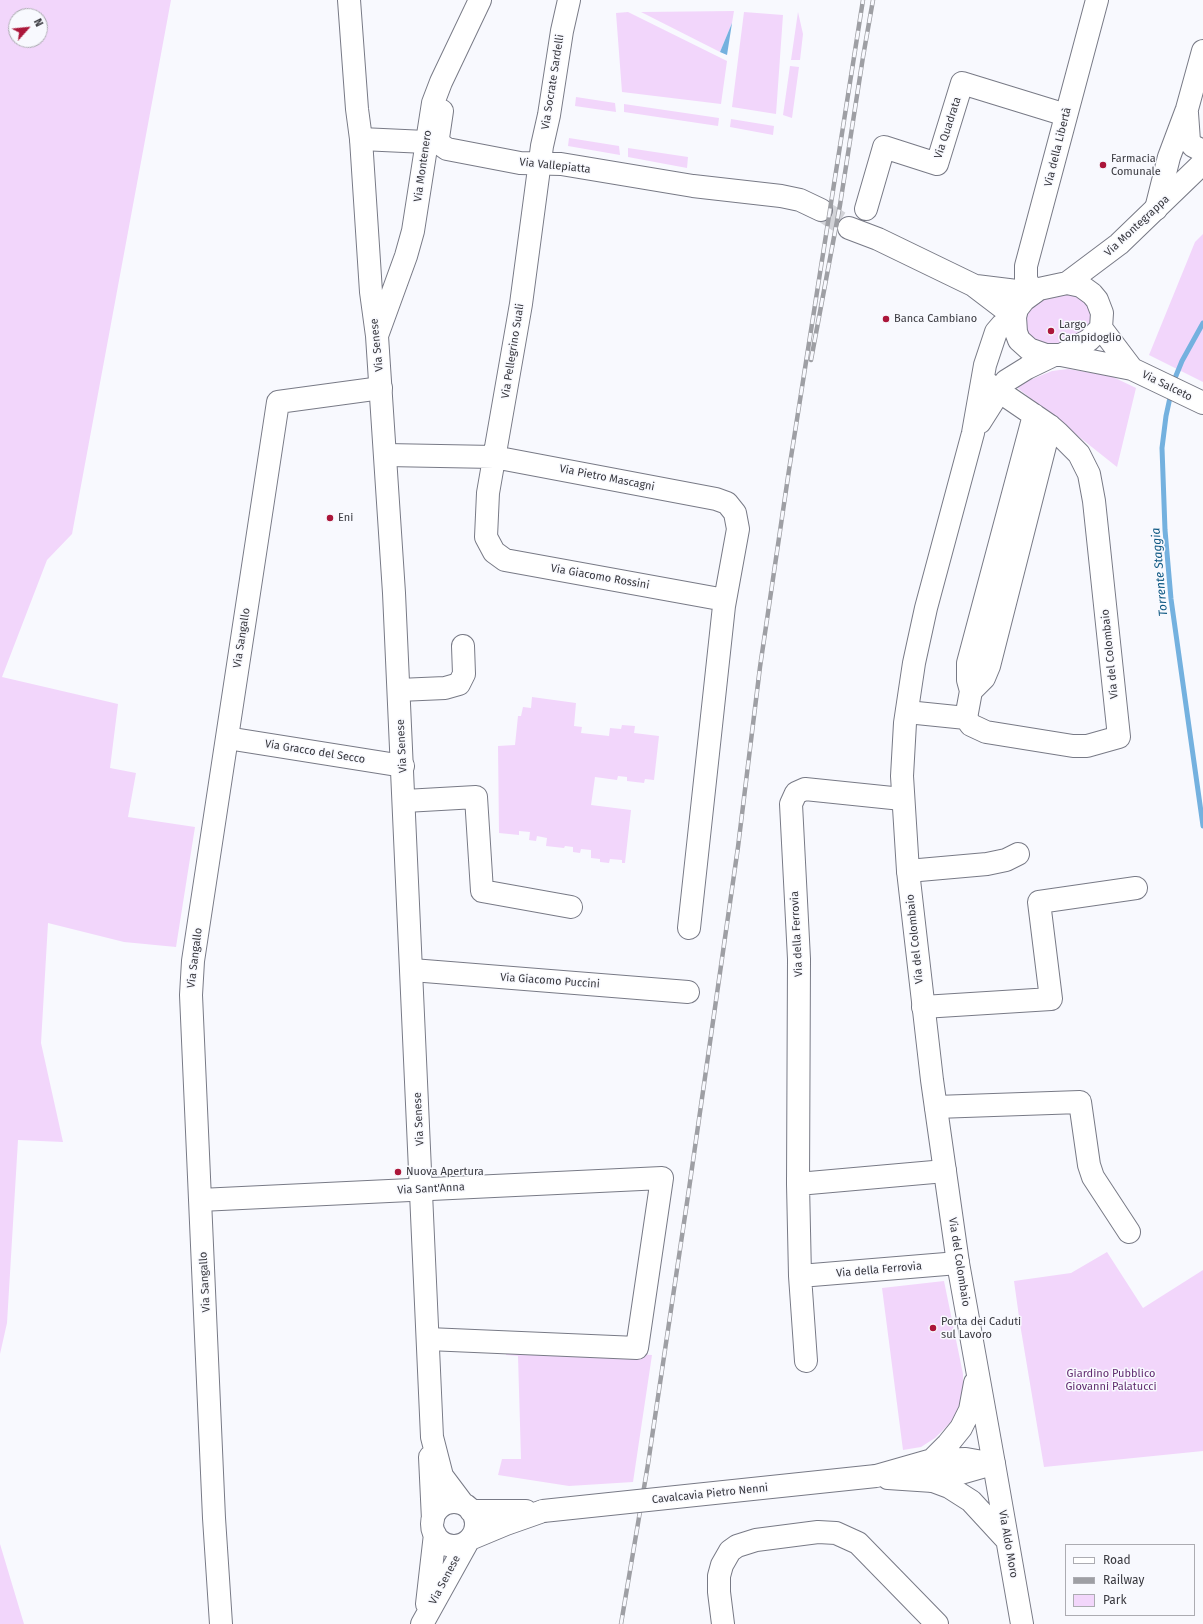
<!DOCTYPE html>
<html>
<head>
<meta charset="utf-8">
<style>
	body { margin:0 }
	#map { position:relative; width:1203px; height:1624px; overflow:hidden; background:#f8f9fe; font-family:"Fira Sans",sans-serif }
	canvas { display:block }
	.legend { position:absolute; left:1065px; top:1544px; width:130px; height:72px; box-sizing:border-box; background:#f8f9fe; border:1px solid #acacb2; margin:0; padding:5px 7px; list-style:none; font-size:12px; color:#39393f }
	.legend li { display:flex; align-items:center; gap:8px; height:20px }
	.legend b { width:20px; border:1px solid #acacb2 }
	.north { position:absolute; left:8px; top:8px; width:40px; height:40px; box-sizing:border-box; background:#f8f9fe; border:1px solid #acacb2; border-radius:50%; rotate:63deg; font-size:11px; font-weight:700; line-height:16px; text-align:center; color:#39393f }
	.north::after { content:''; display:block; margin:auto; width:14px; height:18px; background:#ab163a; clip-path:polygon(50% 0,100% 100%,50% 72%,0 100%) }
</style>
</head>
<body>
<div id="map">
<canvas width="1203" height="1624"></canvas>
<ul class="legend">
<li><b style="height:5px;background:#fff"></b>Road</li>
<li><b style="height:5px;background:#9e9fa4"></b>Railway</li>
<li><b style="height:11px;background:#f2d6fb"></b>Park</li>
</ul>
<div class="north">N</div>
</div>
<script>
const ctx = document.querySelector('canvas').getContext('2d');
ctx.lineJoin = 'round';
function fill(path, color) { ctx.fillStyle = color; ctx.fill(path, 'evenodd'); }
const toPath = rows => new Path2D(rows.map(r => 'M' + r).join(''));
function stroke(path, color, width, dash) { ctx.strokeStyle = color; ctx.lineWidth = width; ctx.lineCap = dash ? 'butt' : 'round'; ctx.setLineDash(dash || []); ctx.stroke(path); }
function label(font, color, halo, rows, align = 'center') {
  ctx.font = font + ' "Fira Sans",sans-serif'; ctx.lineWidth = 3; ctx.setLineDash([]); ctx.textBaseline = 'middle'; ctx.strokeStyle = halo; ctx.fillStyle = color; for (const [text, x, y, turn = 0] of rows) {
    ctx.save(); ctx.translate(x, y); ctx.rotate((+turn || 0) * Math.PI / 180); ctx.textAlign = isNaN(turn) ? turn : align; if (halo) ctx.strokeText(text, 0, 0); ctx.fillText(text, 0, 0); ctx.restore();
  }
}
fill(toPath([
	[0,0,171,0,72,534,47,560,2,677,118,704,110,768,136,773,128,817,195,827,176,947,124,942,48,923,41,1043,63,1142,18,1140,7,1323,0,1354],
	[16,16,40,16,40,40,16,40],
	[734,11,732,23,720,52,641,12],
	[628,12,727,61,721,104,622,92,616,13],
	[744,12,783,15,776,114,732,107],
	[798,12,803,34,800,60,791,60],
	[790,66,799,67,792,118,783,115],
	[576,97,615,103,616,112,575,106],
	[624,104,719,118,718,126,624,112],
	[731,119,774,126,773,135,730,127],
	[569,138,619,146,620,155,568,146],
	[628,148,688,157,687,168,628,157],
	[1203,234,1203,382,1149,355,1195,242],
	[1071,294,1086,301,1095,322,1072,344,1034,345,1023,325,1027,311,1032,304,1052,295],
	[1068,369,1111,376,1136,388,1117,467,1015,386,1052,371],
	[532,697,576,703,574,726,582,727,581,733,609,736,610,728,621,729,622,725,635,726,634,733,659,736,654,780,645,779,644,783,627,781,627,777,618,776,617,780,595,777,591,805,631,810,625,863,622,863,622,860,610,859,609,863,600,862,600,859,591,858,591,850,581,849,580,853,573,852,573,847,565,846,564,848,546,846,547,838,537,836,536,841,529,840,530,832,519,831,519,835,499,833,498,746,515,745,518,716,521,716,523,707,531,708],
	[1107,1252,1143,1308,1203,1270,1203,1451,1044,1467,1020,1324,1014,1281,1071,1273],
	[944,1281,963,1374,963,1391,960,1405,952,1421,935,1438,921,1447,903,1450,882,1288],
	[506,1346,652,1355,633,1482,569,1486,498,1475,502,1459,521,1459,518,1356,506,1355],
	[0,1544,24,1624,0,1624]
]), '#f2d6fb');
fill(toPath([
	[732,23,727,55,720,52]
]), '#74b1df');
stroke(toPath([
	[1173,383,1182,361,1203,323],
	[1171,393,1166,416,1162,448,1165,530,1171,599,1203,826]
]), '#74b1df', 5);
stroke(toPath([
	[821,210,849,228]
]), '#d2d3d8', 22, [22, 11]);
const minor = toPath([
	[569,0,562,31,549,115,542,146,521,304,488,493,486,537,494,552,505,560,725,600],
	[442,111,438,138,440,144,447,149,520,163,561,164,693,186,781,196,800,200,821,210],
	[1187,113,1189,141,1193,146,1203,151],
	[361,139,426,142],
	[866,209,884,147,937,164,962,83,1066,115],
	[1156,209,1169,157,1187,109,1203,51],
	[849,228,878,239,973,285,1015,317],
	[976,286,1033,293],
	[1033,293,1026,279,1026,266,1097,0],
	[984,381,1050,426,1058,433,1079,454,1089,474,1094,501,1119,737,1087,746,1073,746,986,732,971,725,966,718,971,691,968,680,968,663,1034,415],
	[386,455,494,457,716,499,727,503,735,513,738,529,724,606,689,928],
	[399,690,445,688,459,684,464,674,463,646],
	[971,691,984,678,989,666,1050,426],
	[907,712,966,718],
	[227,738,403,766],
	[405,801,476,797,482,891,571,907],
	[908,871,987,864,1006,860,1018,854],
	[412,970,688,992],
	[923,1007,1051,999,1039,902,1136,888],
	[936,1107,1080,1102,1089,1165,1093,1177,1129,1232],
	[798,1184,945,1171],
	[200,1200,662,1178,637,1348,428,1339],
	[800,1276,958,1263],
	[806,1361,800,1276,798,1184,799,959,791,804,796,793,805,789,902,799],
	[994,1464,1022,1624],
	[933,1481,949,1487,971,1501,1006,1539],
	[221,1624,214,1518,191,995,193,961,278,402,381,388],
	[723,1624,719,1592,719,1576,722,1565,730,1551,737,1546,756,1540,818,1532,836,1533,858,1543,937,1624]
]);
const major = toPath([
	[349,0,357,109,361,139,371,292,377,336,394,593,432,1437,442,1476,463,1504],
	[1067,283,1081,286,1092,294,1097,300,1102,313,1101,328,1089,340,1061,355,1046,355,1029,349,1019,340,1016,332,1015,317,1017,309,1024,300,1039,289,1067,283],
	[1067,283,1119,244,1203,163],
	[1101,328,1132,369],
	[378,333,406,256,413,231,433,103,441,82,480,0],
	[1061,355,1132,369,1203,403],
	[980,422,1006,381,1027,368,1054,355],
	[430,1457,433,1520],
	[932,1460,948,1444,961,1428,970,1410,975,1383],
	[994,1464,958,1263,932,1080,908,871,902,776,905,723,914,663,926,608,973,433,985,365,996,332,1002,325,1015,317],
	[876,1476,932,1460,966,1459,994,1464],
	[888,1478,933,1481,989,1465],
	'432 1524a22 22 0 1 1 44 0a22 22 0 1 1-44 0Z',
	[471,1511,526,1511],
	[470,1539,506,1524,543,1511],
	[427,1604,435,1534],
	[422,1624,467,1543]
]);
stroke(minor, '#787a86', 24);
stroke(major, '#787a86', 24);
stroke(minor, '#fff', 22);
stroke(major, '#fff', 22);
const rail = toPath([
	[811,360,840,205,863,57,873,0],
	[621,1624,648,1464,689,1189,738,847,760,667,789,470,863,0]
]);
stroke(rail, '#9e9fa4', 4.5);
stroke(rail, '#f8f9fe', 3, [9]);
const majorBridge = toPath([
	[543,1511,876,1476]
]);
stroke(majorBridge, '#787a86', 24, []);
stroke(majorBridge, '#fff', 22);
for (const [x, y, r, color] of [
	[1103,165,4,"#ab163a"],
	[886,319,4,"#ab163a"],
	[1051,331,4,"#ab163a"],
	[330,518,4,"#ab163a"],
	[398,1172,4,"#ab163a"],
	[933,1328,4,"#ab163a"]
]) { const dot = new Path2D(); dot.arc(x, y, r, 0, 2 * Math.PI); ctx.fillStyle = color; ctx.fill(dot); stroke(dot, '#f8f9fe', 1.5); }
label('11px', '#39393f', '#f8f9fe', [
	["Via Socrate Sardelli",553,82,-81],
	["Via Quadrata",948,128,-72],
	["Via della Libertà",1058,147,-76],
	["Via Montenero",423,166,-82],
	["Via Vallepiatta",555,166,6],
	["Via Montegrappa",1137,226,-43],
	["Via Senese",377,345,-96],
	["Via Pellegrino Suali",513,351,-81],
	["Via Salceto",1167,386,26],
	["Via Pietro Mascagni",607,478,11],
	["Via Giacomo Rossini",600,577,10],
	["Via Sangallo",242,638,-81],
	["Via del Colombaio",1110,654,-96],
	["Via Senese",402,746,-93],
	["Via Gracco del Secco",315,752,9],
	["Via della Ferrovia",797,934,-93],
	["Via del Colombaio",915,939,-96],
	["Via Sangallo",195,958,-83],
	["Via Giacomo Puccini",550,981,4],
	["Via Senese",419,1119,-93],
	["Via Sant'Anna",431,1189,-3],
	["Via del Colombaio",959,1262,81],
	["Via della Ferrovia",879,1270,-5],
	["Via Sangallo",205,1282,-93],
	["Cavalcavia Pietro Nenni",710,1494,-6],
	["Via Aldo Moro",1008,1544,80],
	["Via Senese",445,1580,-62]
]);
label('11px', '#39393f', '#f8f9fe', [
	["Farmacia",1111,159],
	["Comunale",1111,172],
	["Banca Cambiano",894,319],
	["Largo",1059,325],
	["Campidoglio",1059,338],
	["Eni",338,518],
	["Nuova Apertura",406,1172],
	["Porta dei Caduti",941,1322],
	["sul Lavoro",941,1335]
], 'left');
label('11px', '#602b6f', '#f8f9fe', [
	["Giardino Pubblico",1111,1374],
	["Giovanni Palatucci",1111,1387]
]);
label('italic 12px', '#0e5883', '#f8f9fe', [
	["Torrente Staggia",1160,572,-95]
]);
</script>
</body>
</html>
